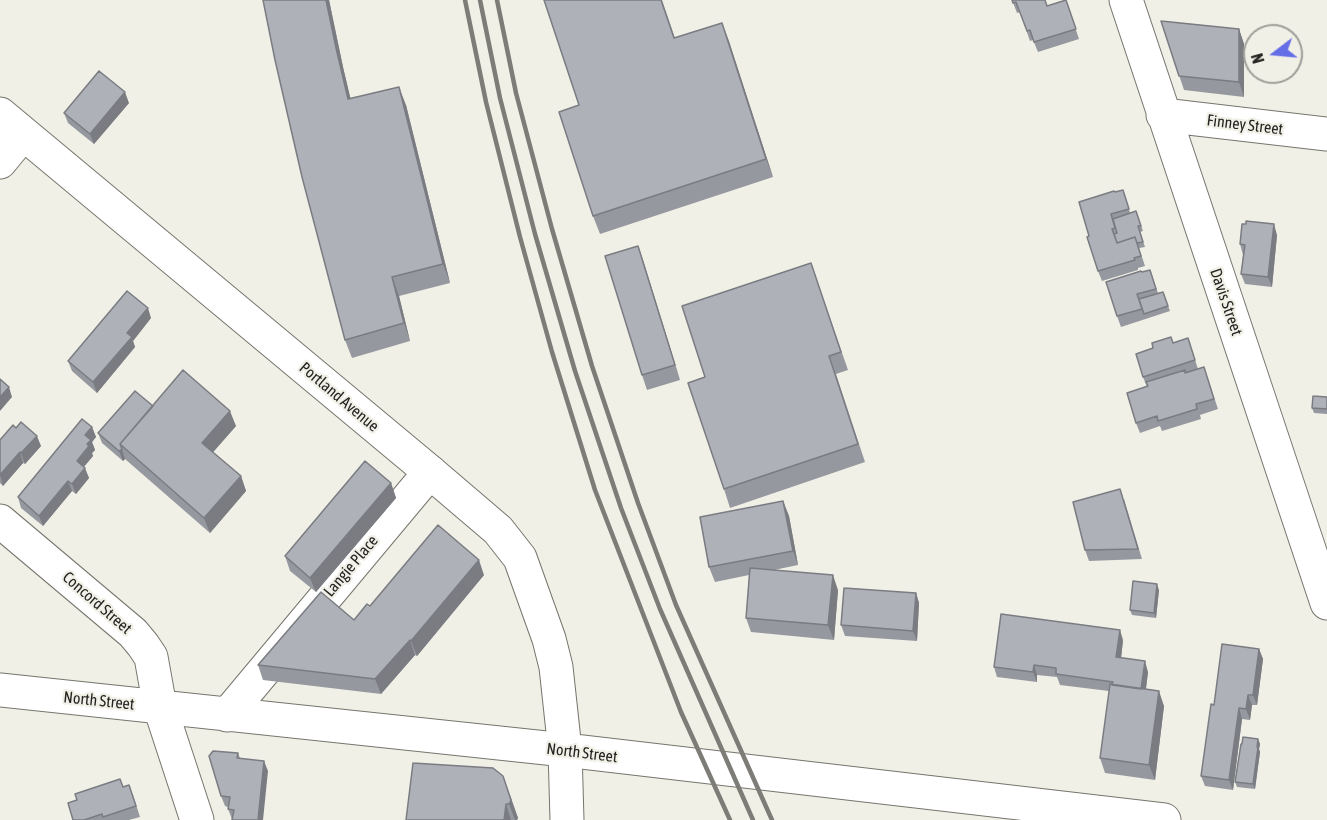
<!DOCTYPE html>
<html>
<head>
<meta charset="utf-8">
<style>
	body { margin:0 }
	#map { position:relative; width:1327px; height:820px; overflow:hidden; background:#f1f0e7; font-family:"Asap Condensed",sans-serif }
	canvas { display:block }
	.north { position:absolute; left:1243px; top:24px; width:60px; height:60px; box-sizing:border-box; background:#f1f0e7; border:2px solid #9f9e98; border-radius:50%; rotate:254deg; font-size:16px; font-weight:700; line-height:24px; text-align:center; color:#252421 }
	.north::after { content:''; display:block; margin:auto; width:21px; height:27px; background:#646ee7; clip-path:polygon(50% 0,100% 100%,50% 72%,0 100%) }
</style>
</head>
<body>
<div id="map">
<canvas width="1327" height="820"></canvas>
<div class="north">N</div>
</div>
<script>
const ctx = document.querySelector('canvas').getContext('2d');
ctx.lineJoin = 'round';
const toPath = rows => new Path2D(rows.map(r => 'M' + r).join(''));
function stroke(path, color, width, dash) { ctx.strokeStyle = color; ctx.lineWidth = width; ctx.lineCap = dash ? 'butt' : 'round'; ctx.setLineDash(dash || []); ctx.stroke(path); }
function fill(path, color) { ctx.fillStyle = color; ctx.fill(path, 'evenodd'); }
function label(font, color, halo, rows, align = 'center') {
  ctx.font = font + ' "Asap Condensed",sans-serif'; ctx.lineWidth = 4.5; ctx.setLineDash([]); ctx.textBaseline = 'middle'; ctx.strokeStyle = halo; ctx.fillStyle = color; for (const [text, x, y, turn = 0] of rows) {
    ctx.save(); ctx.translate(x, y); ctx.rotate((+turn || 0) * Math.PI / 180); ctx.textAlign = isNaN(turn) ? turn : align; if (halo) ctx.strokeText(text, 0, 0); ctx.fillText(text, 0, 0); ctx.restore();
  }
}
const minor = toPath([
	[1126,0,1327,603],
	[1163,115,1327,134],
	[0,162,23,134],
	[0,521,133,633,143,645,151,657,160,707,197,820],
	[0,690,565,750,567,820],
	[227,715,430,472]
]);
const major = toPath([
	[0,114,430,472,498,530,520,558,549,639,556,667,565,750,1164,820]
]);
stroke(minor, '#76756d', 35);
stroke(major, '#76756d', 35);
stroke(minor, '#fff', 33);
stroke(major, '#fff', 33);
stroke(toPath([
	[465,0,486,102,520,237,552,352,595,490,681,712,730,820],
	[480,0,500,98,535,234,575,371,621,508,660,609,753,820],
	[497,0,516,93,552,229,592,366,638,503,676,605,772,820]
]), '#7d7c77', 4.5);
fill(toPath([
	[263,0,329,0,343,67,350,98,406,105,450,283,399,296,410,341,352,358,345,340],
	[662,0,675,38,722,23,773,177,600,234,593,216,579,105],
	[1012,0,1047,6,1066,0,1079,39,1038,52,1033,40,1030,41,1020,12,1017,13],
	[1161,21,1239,29,1244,44,1244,97,1184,90],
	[129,103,94,144,68,123,64,113],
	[1123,190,1130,213,1136,211,1143,231,1140,232,1145,247,1139,248,1145,266,1138,268,1138,270,1102,281,1098,271,1089,236,1115,192],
	[1246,224,1277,235,1272,287,1245,284,1241,274,1243,255,1240,244],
	[638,246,680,380,647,390,642,375],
	[811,263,848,370,836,374,865,462,730,508,724,489],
	[1150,270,1158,293,1163,292,1170,311,1121,327,1117,316,1142,272],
	[151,318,133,341,135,347,97,393,72,371,68,361],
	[1188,338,1198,369,1204,367,1218,409,1200,415,1201,419,1162,431,1160,426,1140,433,1136,423,1147,387,1143,377],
	[1327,397,1327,414,1314,413,1312,408],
	[153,406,236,426,213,452,241,476,246,491,210,533,125,459,123,461,102,443,98,433],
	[92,427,96,437,92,442,95,450,92,453,93,456,84,467,89,478,76,494,72,491,43,526,21,508,18,497],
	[16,428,41,446,25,464,23,463,3,486,0,483,0,440],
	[391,483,396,498,316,592,290,571,285,556],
	[1124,499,1142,559,1089,561,1085,550],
	[783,501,789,516,798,565,774,570,838,590,834,640,751,632,746,618,749,575,715,582,709,567],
	[484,575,417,656,415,655,381,694,263,680,258,665,354,620,370,606],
	[1159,590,1156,618,1132,615,1130,610],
	[916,593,919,603,917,641,845,636,841,625],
	[1123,640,1121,658,1148,672,1146,689,1164,706,1155,780,1105,773,1100,758,1109,691,1060,685,1057,677,1037,675,1037,682,997,677,994,667],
	[1259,649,1263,659,1257,705,1252,705,1250,720,1242,719,1233,790,1205,786,1201,776,1214,705],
	[1258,739,1260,744,1259,749,1260,752,1255,789,1237,787,1235,782,1242,744],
	[238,753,240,758,268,771,232,819,228,809,228,807,225,806,221,796],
	[123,787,133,795,140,817,129,820,73,820],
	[510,795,518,818,517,820,406,820]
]), '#96989f');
fill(toPath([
	[326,0,329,0,343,67,355,117,348,99,336,48],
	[722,23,729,41,773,177,766,159],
	[1239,29,1244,44,1244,97,1239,82],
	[399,87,406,105,450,283,443,264],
	[125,92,129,103,94,144,90,134],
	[1274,224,1277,235,1272,287,1268,277],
	[638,246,643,260,680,380,675,365],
	[392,277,399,296,410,341,404,323],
	[148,308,151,318,133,341,135,347,97,393,93,382,127,333],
	[9,387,12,397,0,411,0,397],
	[230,411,236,426,208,458,202,443],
	[92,427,96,437,92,442,95,450,92,453,93,456,80,471,77,461,85,435],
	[37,436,41,446,25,464,21,453],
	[122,449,125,459,123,461,119,451],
	[20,452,23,463,3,486,0,475],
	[85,468,89,478,76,494,72,484],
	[241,476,246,491,210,533,204,518],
	[68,481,72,491,43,526,39,516],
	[391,483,396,498,316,592,310,578],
	[783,501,789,516,798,565,793,551],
	[479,560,484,575,417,656,411,641],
	[833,575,838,590,834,640,828,625],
	[1157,584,1159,590,1156,618,1154,613],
	[916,593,919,603,917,641,913,631],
	[1120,630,1123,640,1120,668,1116,657],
	[410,640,415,655,381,694,375,679],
	[1259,649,1263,659,1257,705,1253,695],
	[1145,661,1148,672,1144,703,1140,693],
	[1034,665,1037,675,1037,682,1033,672],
	[1159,691,1164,706,1155,780,1149,765],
	[1248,695,1252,705,1250,720,1246,709],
	[1239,708,1242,719,1233,790,1229,780],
	[1258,739,1260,744,1259,749,1260,752,1255,789,1253,784],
	[264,761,268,771,263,820,258,820],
	[503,776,518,818,517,820,515,820,509,804],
	[506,804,511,820,504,820]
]), '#7a7c82');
const building = toPath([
	[263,0,326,0,336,48,348,99,399,87,443,264,392,277,404,323,345,340,302,177,275,60,263,0],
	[544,0,661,0,674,38,722,23,766,159,593,216,559,112,579,105,544,0],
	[1012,0,1045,0,1047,6,1066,0,1076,29,1034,42,1030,30,1027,31,1016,2,1013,3,1012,0],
	[1161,21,1239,29,1239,82,1179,76,1161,21],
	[99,71,125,92,90,134,64,113,99,71],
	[1123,190,1129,209,1111,214,1115,228,1112,229,1117,243,1135,237,1141,256,1134,258,1135,260,1098,271,1087,237,1089,236,1079,202,1114,191,1115,192,1123,190],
	[1136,211,1141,226,1138,226,1143,242,1137,243,1135,237,1117,243,1114,234,1117,233,1113,219,1136,211],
	[1246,221,1274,224,1268,277,1241,274,1245,245,1240,244,1242,224,1246,224,1246,221],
	[638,246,675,365,642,375,605,256,638,246],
	[811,263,841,352,829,356,858,444,724,489,688,383,705,377,682,306,811,263],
	[1150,270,1156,289,1137,294,1142,309,1117,316,1106,282,1141,271,1142,272,1150,270],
	[127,291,148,308,127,333,132,337,93,382,68,361,127,291],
	[1163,292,1168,306,1144,314,1139,299,1163,292],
	[1171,337,1173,343,1188,338,1195,360,1143,377,1136,354,1153,348,1152,343,1171,337],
	[1204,367,1214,399,1196,404,1197,409,1158,421,1157,416,1136,423,1127,393,1148,386,1146,382,1185,370,1185,373,1204,367],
	[183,370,230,411,202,443,241,476,204,518,120,444,183,370],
	[0,379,9,387,0,397,0,379],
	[135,391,153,406,120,444,122,449,119,451,98,433,135,391],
	[1313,396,1327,397,1327,409,1312,408,1313,396],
	[82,419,92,427,85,435,91,440,87,444,89,446,77,461,85,468,72,484,68,481,39,516,18,497,82,419],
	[21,422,37,436,21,453,20,452,0,475,0,440,13,425,16,428,21,422],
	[365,461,391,483,310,578,285,556,365,461],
	[1120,489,1138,549,1085,550,1073,502,1120,489],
	[783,501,793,551,709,567,700,517,783,501],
	[438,525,479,560,411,641,410,640,375,679,258,665,321,592,354,620,367,604,370,606,438,525],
	[750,568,833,575,828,625,746,618,750,568],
	[1133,581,1157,584,1154,613,1130,610,1133,581],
	[844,588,916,593,913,631,841,625,844,588],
	[1001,614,1120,630,1116,657,1145,661,1141,689,1112,685,1113,682,1056,674,1056,668,1034,665,1033,672,994,667,1001,614],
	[1222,644,1259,649,1253,695,1248,695,1246,709,1239,708,1229,780,1201,776,1211,704,1214,705,1222,644],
	[1110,684,1159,691,1149,765,1100,758,1110,684],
	[1243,737,1258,739,1257,747,1258,747,1253,784,1235,782,1241,744,1242,744,1243,737],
	[213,751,238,753,237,758,264,761,258,820,232,820,234,810,228,809,230,797,221,796,209,756,213,751],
	[413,763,493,768,503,776,511,800,509,804,506,804,504,820,406,820,413,763],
	[120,779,123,787,129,785,136,806,103,817,102,814,84,820,73,820,68,803,77,800,75,794,120,779]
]);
fill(building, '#afb1b9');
stroke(building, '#7a7c82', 1.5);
label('16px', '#252421', '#f1f0e7', [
	["Finney Street",1245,125,7],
	["Davis Street",1226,302,71],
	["Portland Avenue",339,397,40],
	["Langie Place",351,566,-50],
	["Concord Street",97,603,41],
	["North Street",99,701,6],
	["North Street",582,753,7]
]);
</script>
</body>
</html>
